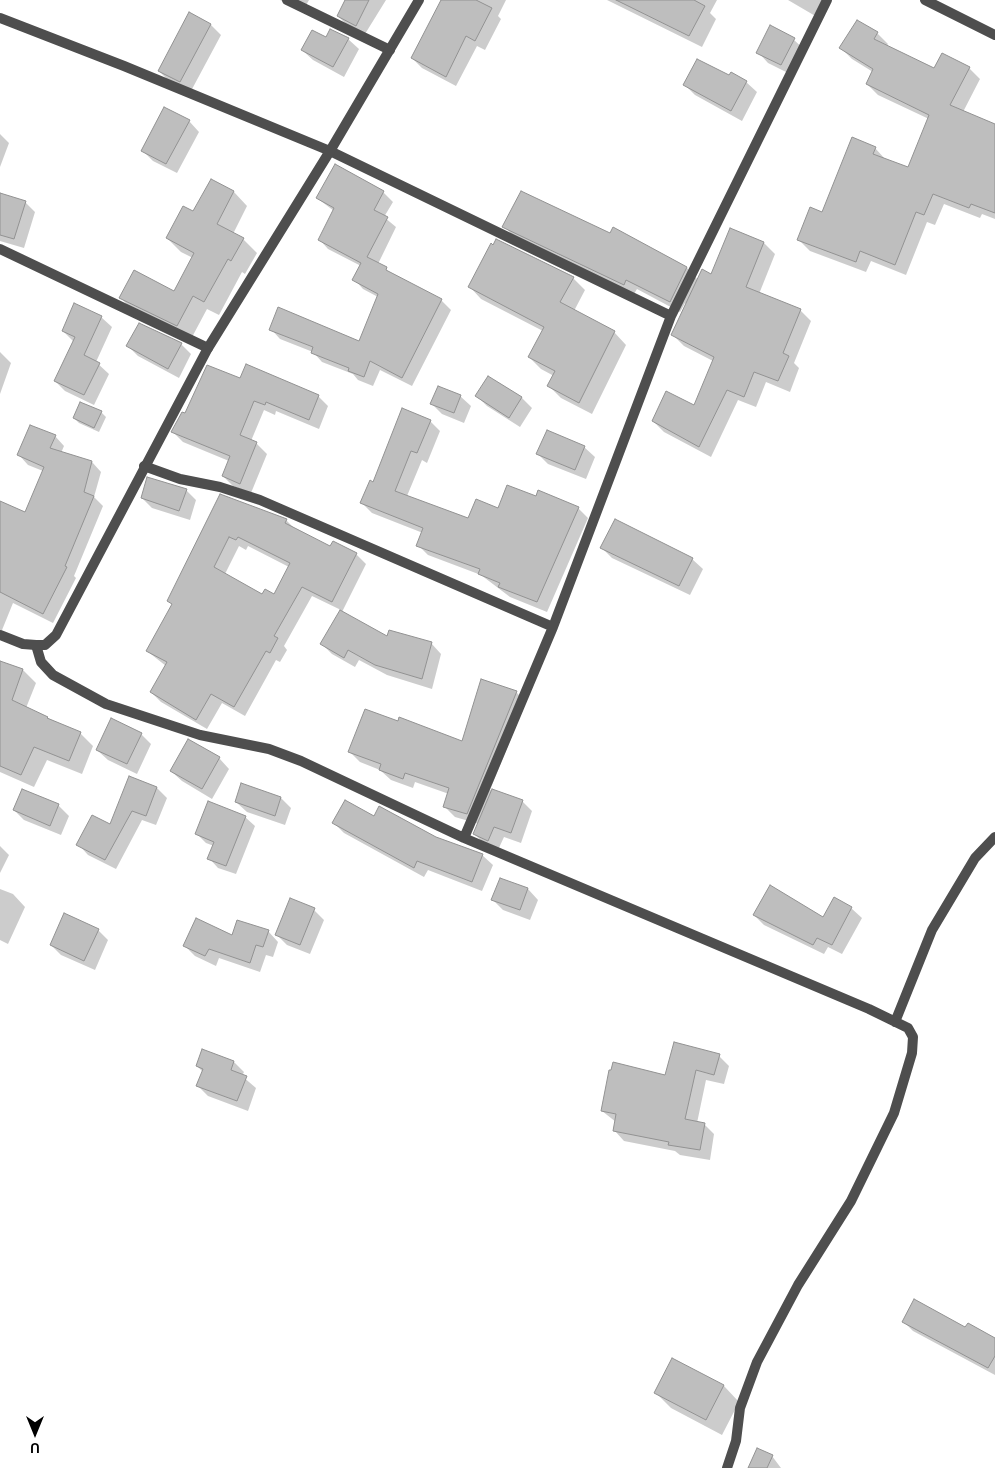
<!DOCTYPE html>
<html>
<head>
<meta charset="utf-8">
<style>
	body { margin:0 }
	#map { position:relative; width:995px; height:1468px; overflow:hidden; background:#fff; font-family:"DM Sans",sans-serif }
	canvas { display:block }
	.north { position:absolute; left:10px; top:1408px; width:50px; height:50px; -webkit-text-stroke:4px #fff; paint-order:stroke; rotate:180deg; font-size:14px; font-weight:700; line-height:20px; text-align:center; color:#000 }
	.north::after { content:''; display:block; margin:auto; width:18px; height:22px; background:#000; clip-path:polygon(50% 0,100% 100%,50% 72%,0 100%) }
</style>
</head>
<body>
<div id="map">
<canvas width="995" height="1468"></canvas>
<div class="north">U</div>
</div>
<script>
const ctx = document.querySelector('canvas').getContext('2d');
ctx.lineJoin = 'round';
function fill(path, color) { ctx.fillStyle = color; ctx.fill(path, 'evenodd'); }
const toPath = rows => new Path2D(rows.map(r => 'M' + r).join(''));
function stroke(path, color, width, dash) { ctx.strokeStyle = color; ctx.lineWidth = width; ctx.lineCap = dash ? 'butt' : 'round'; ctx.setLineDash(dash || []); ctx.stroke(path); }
fill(toPath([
	[280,0,309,0,304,9,299,10],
	[345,0,386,0,365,34,348,26,338,16],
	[442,0,506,0,498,16,501,19,485,50,477,46,456,86,422,68,412,58],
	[607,0,717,0,710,13,716,19,702,47],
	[788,0,826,0,817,17],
	[190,14,211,25,221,35,191,91,169,81,159,71],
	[857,21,877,33,888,44,886,47,934,70,969,68,980,79,963,112,995,125,995,219,982,214,980,218,944,204,935,225,927,222,906,275,871,261,866,272,810,251,799,240,823,214,875,148,886,160,908,169,929,119,878,95,867,84,873,72,852,59,841,48],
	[771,27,794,40,805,50,792,75,768,63,758,52],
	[327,39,348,39,359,49,344,77,313,60,302,50],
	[730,77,746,82,757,92,742,121,695,95,685,85],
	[189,121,199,132,177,173,153,161,142,150],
	[0,134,9,143,0,167],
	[211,180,234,192,247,206,233,234,243,239,257,253,245,274,242,272,219,315,207,309,191,339,134,312,121,298,175,293,193,258,181,252,167,238,194,213],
	[383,192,393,202,384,217,396,227,378,264,392,274,441,300,451,310,412,386,380,370,373,386,358,380,353,374,322,362,313,352,280,339,271,329,359,342,378,297,363,289,354,279,361,266,328,249,319,239,334,211,317,198],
	[25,202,35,212,24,248,0,241,0,209],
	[504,226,611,234,614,229,687,268,698,280,712,275,730,230,764,243,775,254,759,294,800,310,811,321,794,363,799,368,790,392,766,382,756,407,738,400,711,457,664,432,653,421,695,406,713,361,684,346,673,335,687,304,685,303,680,312,637,289,634,294,514,237],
	[573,278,585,290,574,311,614,332,626,345,592,414,561,398,548,385,554,376,541,369,529,357,543,331,481,299,469,286],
	[101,317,112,327,96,362,109,374,94,405,65,391,55,381,74,342,63,331],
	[181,344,191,354,179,378,138,356,128,346],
	[0,352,11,363,0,394],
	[489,377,522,398,532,408,520,427,487,406,477,396],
	[241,380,318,396,328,406,319,429,276,411,275,415,264,410,251,441,257,444,267,454,251,493,233,486,223,476,229,461,183,442,173,432,186,415],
	[460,396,471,406,464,423,442,414,432,404],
	[101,412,106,417,99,432,79,423,74,418],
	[430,421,440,431,427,463,422,460,407,496,469,519,499,509,578,508,588,518,547,612,510,597,481,575,428,555,418,545,423,533,372,513,362,503,373,483],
	[55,436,64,446,61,453,92,462,101,472,94,497,103,506,74,576,76,578,53,623,13,603,0,635,0,502,26,514,43,471,28,465,19,455],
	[584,447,595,457,586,479,548,464,538,454],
	[186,490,196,500,190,520,152,508,142,498],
	[221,496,286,520,296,530,331,548,356,554,366,564,342,612,388,638,431,643,441,654,432,689,387,675,359,660,355,667,332,654,322,644,341,610,312,596,284,646,287,650,280,662,276,660,245,716,222,703,207,729,161,702,151,692,166,666,147,651,173,605,168,601],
	[239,546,246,550,248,546,289,567,275,596,263,595,225,574],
	[602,548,692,559,703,569,690,595,612,558],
	[0,662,23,670,36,683,26,708,80,733,93,746,82,774,47,760,34,787,0,772],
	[516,692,526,702,490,790,522,801,532,811,521,843,504,837,498,850,485,844,474,834,479,824,455,817,444,806,449,794,415,782,413,788,391,780,380,770,360,762,350,752,463,742],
	[141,734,151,744,137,774,108,760,97,750],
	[219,758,229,769,212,799,182,781,171,771],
	[157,788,167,798,156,825,142,820,116,869,88,855,78,844,111,826],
	[281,798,291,808,285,825,247,812,236,802],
	[58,805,69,816,61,835,24,820,14,810],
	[245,817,255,826,236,874,218,868,209,858,214,846,206,843,197,834],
	[374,817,482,855,493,865,482,891,428,870,424,877,344,833,334,823],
	[0,846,9,855,0,873],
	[0,889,13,894,25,907,8,944,0,940],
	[528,889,538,900,530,920,503,910,493,900],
	[851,908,862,918,842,954,828,947,824,954,764,925,754,915,824,918],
	[314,910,324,920,310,954,287,945,277,935],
	[98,930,108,940,95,970,61,955,51,945],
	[268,931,278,942,273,957,266,955,260,972,219,958,216,966,195,956,185,946],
	[719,1056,729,1066,724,1084,706,1080,697,1123,704,1124,714,1134,710,1160,680,1155,675,1151,624,1141,614,1130,616,1122,602,1111,666,1076],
	[234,1062,244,1072,242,1076,256,1088,248,1111,208,1096,198,1086,203,1072,197,1066],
	[903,1321,995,1340,995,1375,913,1331],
	[673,1360,724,1386,739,1402,722,1435,671,1408,655,1392],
	[772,1456,781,1468,754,1468]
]), '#0003');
const building = toPath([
	[345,0,369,0,356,26,337,16,345,0],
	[441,0,476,0,492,8,475,41,466,36,446,77,411,58,441,0],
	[616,0,694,0,705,6,689,36,616,0],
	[189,12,211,24,180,82,158,71,189,12],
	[857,20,878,32,874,39,934,68,942,53,970,67,950,105,995,124,995,213,971,204,969,208,933,194,924,215,916,212,895,265,860,251,856,262,797,240,810,207,822,212,852,137,876,147,873,154,908,167,929,115,866,84,873,69,839,48,857,20],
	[770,25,795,38,781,65,756,53,770,25],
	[330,29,349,38,333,67,301,50,312,30,326,37,330,29],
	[697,59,729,75,731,72,747,81,731,111,683,85,697,59],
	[164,107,190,120,166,164,141,151,164,107],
	[335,164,384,191,374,210,388,217,367,257,387,267,386,270,442,299,402,378,370,361,364,377,348,371,349,368,311,353,313,347,269,330,278,307,359,341,378,294,352,280,361,263,318,240,334,208,316,198,335,164],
	[211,179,234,191,217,224,244,238,231,261,228,259,204,302,193,296,177,326,119,298,134,270,174,291,194,253,166,238,183,206,193,211,211,179],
	[521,191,610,233,613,227,687,267,670,302,626,280,624,285,502,227,521,191],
	[0,193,26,201,14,239,0,235,0,193],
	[730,228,764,242,746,287,801,309,783,353,789,356,778,381,754,372,744,397,727,390,699,447,652,421,666,391,694,405,714,357,671,335,702,269,711,274,730,228],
	[496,239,574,277,560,302,615,331,579,403,547,386,555,371,528,357,544,327,468,287,491,243,493,245,496,239],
	[74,303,102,316,84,355,100,363,84,395,54,381,75,337,62,331,74,303],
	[139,323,182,343,168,369,126,346,139,323],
	[246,364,319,395,309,420,266,402,265,405,254,401,240,435,257,442,240,484,222,476,230,456,171,432,182,412,185,413,207,365,240,378,246,364],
	[488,376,522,397,509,418,475,396,488,376],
	[438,386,461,395,454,413,430,404,438,386],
	[80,402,102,411,94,428,73,418,80,402],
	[402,408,431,420,417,453,411,451,395,491,468,518,476,499,498,508,507,485,536,496,538,490,579,507,537,602,498,587,500,583,478,574,480,569,416,546,423,528,360,503,370,480,373,482,402,408],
	[30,425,56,435,50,448,92,461,84,492,94,496,65,566,67,567,43,614,0,592,0,501,25,512,44,467,17,455,30,425],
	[547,430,585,446,575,470,536,454,547,430],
	[147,477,187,489,179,511,141,498,147,477],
	[220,494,287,519,285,523,330,546,333,541,357,553,332,602,302,587,274,636,278,638,270,653,266,651,234,707,211,694,196,720,150,692,167,662,146,651,172,604,167,601,220,494],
	[229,537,236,540,238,537,290,563,274,594,265,589,262,594,214,567,229,537],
	[615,519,693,558,679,586,600,548,615,519],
	[340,610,387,636,389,630,432,642,422,679,375,665,348,650,344,658,320,644,340,610],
	[0,661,23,669,12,700,48,717,47,718,81,732,69,761,34,747,21,775,0,766,0,661],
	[481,679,517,691,467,814,443,807,449,788,405,773,403,779,379,770,381,764,348,752,365,709,398,721,399,717,462,741,481,679],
	[111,718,142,733,127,764,96,750,111,718],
	[188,739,220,757,202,789,170,771,188,739],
	[129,776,157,787,146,816,132,811,105,860,76,845,92,815,110,824,129,776],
	[241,783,281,797,275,816,235,802,241,783],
	[22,789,59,804,50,826,13,810,22,789],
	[492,789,523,800,511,833,494,827,488,841,473,834,492,789],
	[345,800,374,816,379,806,436,837,483,854,472,882,417,861,414,868,332,823,345,800],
	[208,801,246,816,226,866,207,859,214,842,195,834,208,801],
	[500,878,528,888,520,910,491,900,500,878],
	[770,885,823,917,834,897,852,907,832,945,817,938,813,945,753,915,770,885],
	[290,898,315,908,300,945,275,935,290,898],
	[64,913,99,929,84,961,50,945,64,913],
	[196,918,232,935,237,920,269,930,263,947,256,945,250,963,209,949,205,956,183,946,196,918],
	[674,1042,720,1054,714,1075,696,1070,685,1119,705,1123,700,1150,668,1145,669,1142,613,1131,616,1114,601,1111,609,1070,611,1070,613,1062,665,1075,674,1042],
	[202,1049,234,1061,231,1070,247,1076,237,1101,196,1086,203,1069,196,1066,202,1049],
	[914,1299,965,1327,968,1323,995,1338,995,1356,988,1368,902,1322,914,1299],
	[672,1358,724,1385,706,1420,654,1393,672,1358],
	[757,1448,773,1455,767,1468,748,1468,757,1448]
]);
fill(building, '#bebebe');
stroke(building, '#929292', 1);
stroke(toPath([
	[287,0,390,50],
	[925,0,995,35],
	[0,18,124,66,330,151,671,316],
	[0,249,208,348],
	[144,466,180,479,220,487,260,500,553,627],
	[36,645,41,662,53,675,106,704,200,735,269,749,301,761,464,838,869,1009,908,1028,913,1037,912,1053,894,1113,851,1201,798,1285,757,1362,740,1408,736,1441,727,1468],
	[464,838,553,627,671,316,827,0],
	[895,1022,932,930,975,858,995,837]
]), '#4e4e4e', 10);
stroke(toPath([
	[0,635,23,644,36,645,45,645,56,635,208,348,330,151,419,0]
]), '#4e4e4e', 10);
</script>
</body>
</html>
